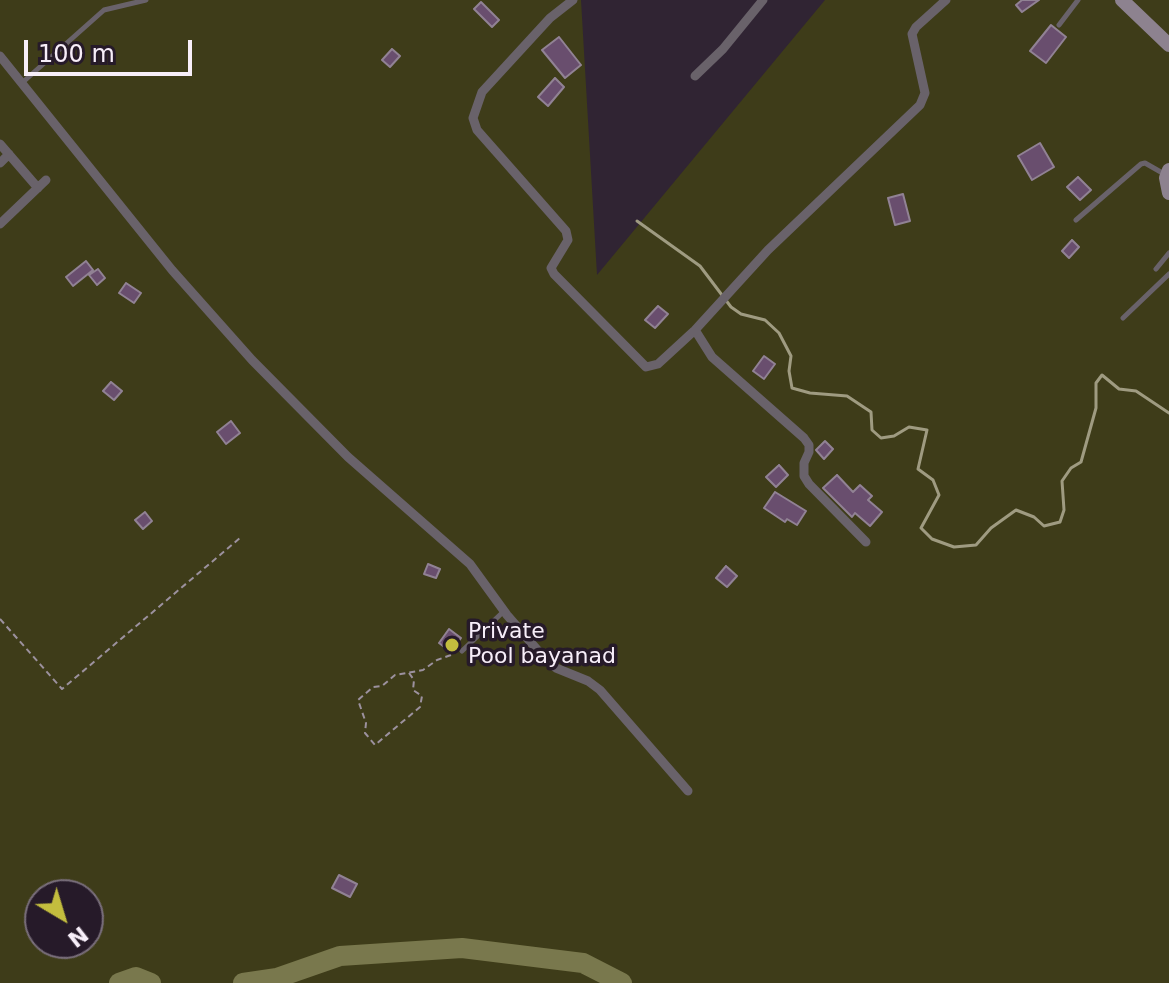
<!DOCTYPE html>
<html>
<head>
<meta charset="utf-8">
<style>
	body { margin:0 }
	#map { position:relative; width:1169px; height:983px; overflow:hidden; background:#302433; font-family:"DejaVu Sans",sans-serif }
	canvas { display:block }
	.north { position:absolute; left:24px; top:879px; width:80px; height:80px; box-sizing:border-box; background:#261a29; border:2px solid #7a6f7c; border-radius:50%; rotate:142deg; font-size:22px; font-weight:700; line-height:32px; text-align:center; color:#f7eef9 }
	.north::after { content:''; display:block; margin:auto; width:28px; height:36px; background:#c3bd3e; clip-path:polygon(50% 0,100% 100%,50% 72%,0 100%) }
	.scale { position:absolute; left:24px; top:40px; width:168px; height:36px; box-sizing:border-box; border:4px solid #f7eef9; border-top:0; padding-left:10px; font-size:24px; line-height:28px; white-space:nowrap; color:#f7eef9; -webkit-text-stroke:6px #261a29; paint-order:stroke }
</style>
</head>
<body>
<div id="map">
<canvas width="1169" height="983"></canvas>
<div class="north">N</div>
<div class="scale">100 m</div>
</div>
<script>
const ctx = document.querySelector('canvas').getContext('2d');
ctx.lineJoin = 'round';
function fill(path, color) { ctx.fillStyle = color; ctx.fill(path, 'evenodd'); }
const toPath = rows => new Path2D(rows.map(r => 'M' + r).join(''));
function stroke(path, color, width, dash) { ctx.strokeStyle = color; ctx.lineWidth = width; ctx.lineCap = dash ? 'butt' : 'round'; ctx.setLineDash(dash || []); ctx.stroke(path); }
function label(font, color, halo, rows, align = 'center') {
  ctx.font = font + ' "DejaVu Sans",sans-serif'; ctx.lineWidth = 7; ctx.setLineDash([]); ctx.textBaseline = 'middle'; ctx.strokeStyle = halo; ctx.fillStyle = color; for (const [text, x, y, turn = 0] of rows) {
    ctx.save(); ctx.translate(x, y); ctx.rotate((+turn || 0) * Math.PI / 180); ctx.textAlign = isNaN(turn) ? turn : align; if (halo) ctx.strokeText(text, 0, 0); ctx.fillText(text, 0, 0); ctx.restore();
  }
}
fill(toPath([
	[0,0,581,0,597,275,825,0,1169,0,1169,983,0,983],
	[40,895,88,895,88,943,40,943]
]), '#3e3c19');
stroke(toPath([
	[637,221,700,266,731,307,741,314,765,320,779,333,791,356,789,371,792,388,810,393,847,396,871,412,872,430,881,438,894,436,909,427,927,430,918,469,933,480,939,495,921,528,932,539,954,547,976,545,991,528,1016,510,1034,517,1044,526,1060,522,1064,510,1062,481,1071,468,1081,462,1096,408,1096,383,1102,375,1119,389,1136,391,1169,413]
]), '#9f9b81', 3);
stroke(toPath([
	[119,983,136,977,151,983],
	[243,983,277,978,340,956,462,948,583,963,622,983]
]), '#79784d', 20);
const building = toPath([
	[1022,0,1039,0,1022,12,1016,5,1022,0],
	[481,2,499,20,492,27,474,9,481,2],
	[1051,25,1066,37,1046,63,1030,51,1051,25],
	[559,37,581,65,565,78,542,50,559,37],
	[392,49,400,56,390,67,382,60,392,49],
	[555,78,564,87,548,106,538,97,555,78],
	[1040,143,1054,167,1032,180,1018,156,1040,143],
	[1078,177,1091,190,1080,200,1067,187,1078,177],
	[903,194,910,221,895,225,888,198,903,194],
	[1072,240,1079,247,1069,258,1062,251,1072,240],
	[86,261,93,270,73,286,66,277,86,261],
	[98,269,105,278,97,285,89,275,98,269],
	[126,283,141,293,134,303,119,293,126,283],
	[658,306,668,314,655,328,645,320,658,306],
	[764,356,775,364,764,379,753,371,764,356],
	[111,382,122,391,114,400,103,391,111,382],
	[231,421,240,433,226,444,217,432,231,421],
	[825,441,833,449,824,459,816,450,825,441],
	[779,465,788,475,776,487,766,477,779,465],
	[837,475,853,492,860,485,872,496,868,500,882,512,870,526,855,513,852,517,823,488,837,475],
	[775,492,806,511,797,525,787,519,785,522,764,508,775,492],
	[145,512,152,521,143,529,135,520,145,512],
	[428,564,440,569,436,578,424,574,428,564],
	[726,566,737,576,727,587,716,578,726,566],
	[449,629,461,638,451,652,439,643,449,629],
	[339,875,357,884,350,897,332,888,339,875]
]);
fill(building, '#694e6e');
stroke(building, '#918294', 2);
stroke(toPath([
	[0,619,62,689,240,538],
	[409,673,414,680,413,690,422,696,420,707,375,745,365,733,366,723,358,700,373,687,382,686,395,675,423,670,437,660,454,654]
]), '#9c919e', 2, [6, 4]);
stroke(toPath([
	[1059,25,1078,0],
	[23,82,104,10,146,0],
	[1076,220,1141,164,1145,163,1166,175],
	[1156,269,1169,253],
	[1123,318,1169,274],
	[462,651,503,612]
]), '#69626a', 5);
stroke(toPath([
	[573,0,550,18,482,92,473,118,477,130,566,231,568,240,551,268,554,274,646,367,658,364,695,330,768,250,920,105,925,93,912,34,916,27,946,0],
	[0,56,172,270,252,360,348,457,470,564,507,615,547,661,556,668,588,681,600,690,688,791],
	[695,76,723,49,763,0],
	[0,144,38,188],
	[0,163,9,154],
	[0,224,46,180],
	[695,330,712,357,804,438,809,445,809,452,804,463,804,476,809,484,866,542]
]), '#69626a', 9);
stroke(toPath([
	[1122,0,1169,45],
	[1169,170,1166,178,1169,193]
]), '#8d828f', 14);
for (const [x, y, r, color] of [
	[452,645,8,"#c3bd3e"]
]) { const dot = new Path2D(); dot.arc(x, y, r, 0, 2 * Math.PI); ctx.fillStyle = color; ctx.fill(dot); stroke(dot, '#261a29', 3); }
label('22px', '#f7eef9', '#261a29', [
	["Private",468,632],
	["Pool bayanad",468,657]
], 'left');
</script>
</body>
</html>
